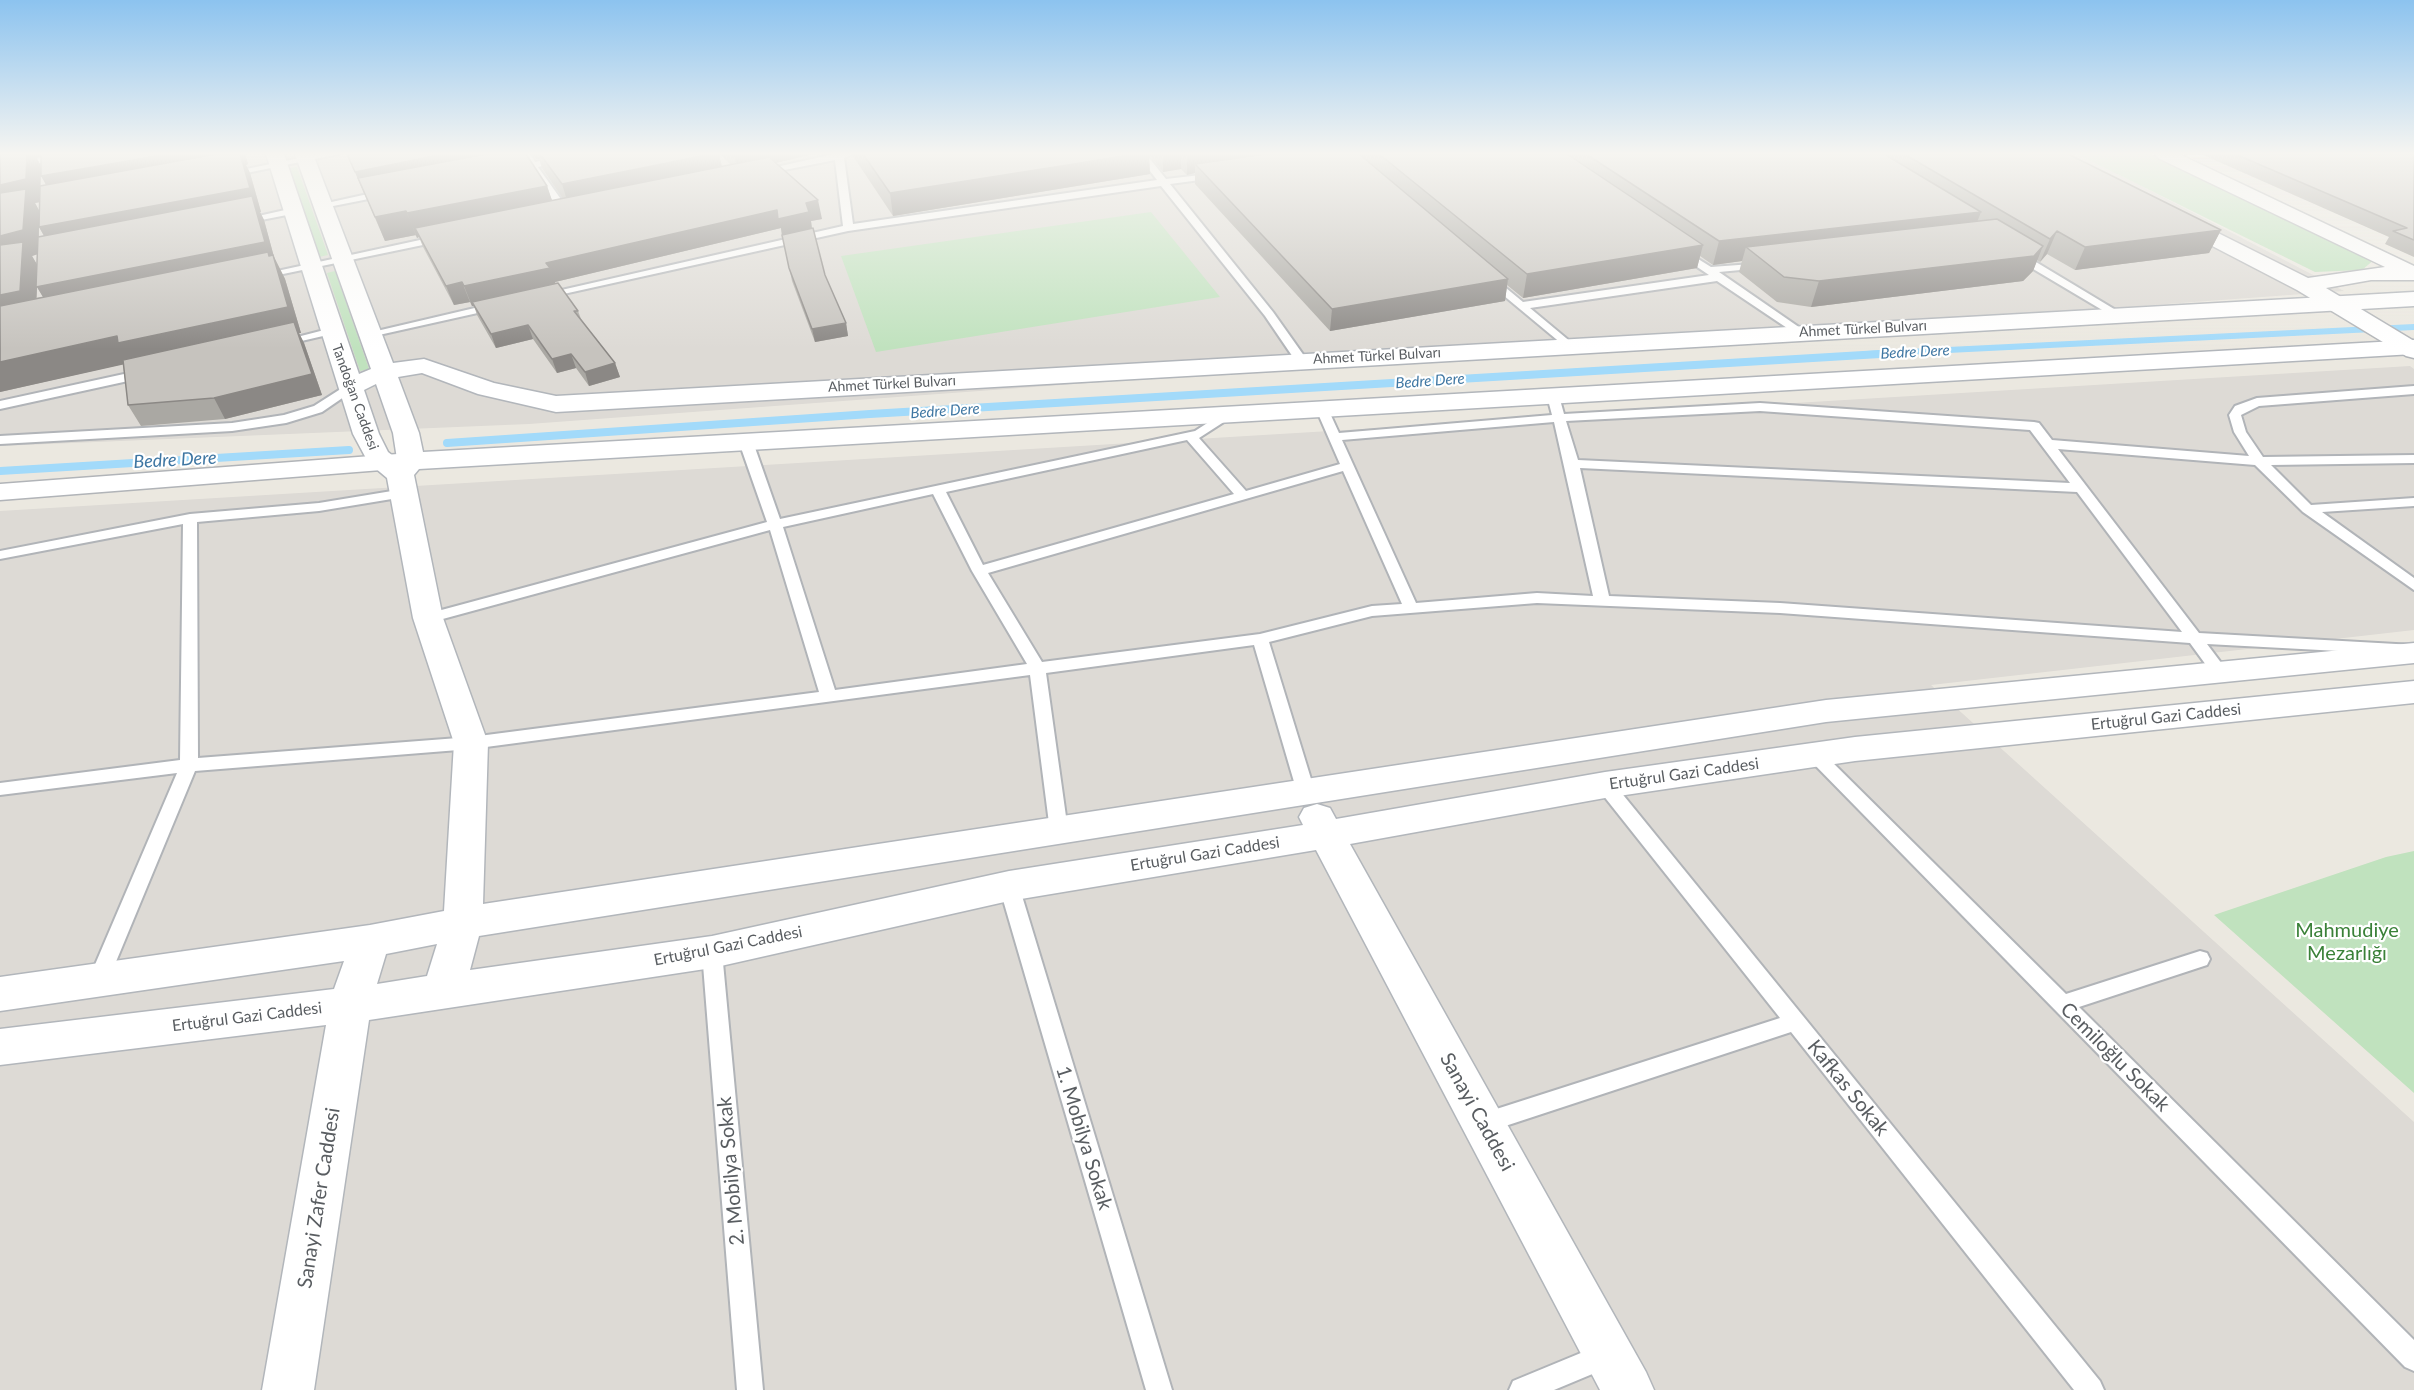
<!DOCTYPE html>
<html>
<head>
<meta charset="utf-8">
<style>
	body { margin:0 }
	canvas { display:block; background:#ebe8e0 }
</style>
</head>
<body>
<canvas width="2414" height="1390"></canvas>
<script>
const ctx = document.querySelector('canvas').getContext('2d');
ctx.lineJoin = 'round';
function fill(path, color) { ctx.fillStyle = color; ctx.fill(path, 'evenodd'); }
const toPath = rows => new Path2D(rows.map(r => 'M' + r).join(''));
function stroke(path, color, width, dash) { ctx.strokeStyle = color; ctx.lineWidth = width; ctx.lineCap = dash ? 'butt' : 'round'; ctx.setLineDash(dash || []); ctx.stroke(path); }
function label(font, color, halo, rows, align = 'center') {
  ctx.font = font + ' Lato,sans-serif'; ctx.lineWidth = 4.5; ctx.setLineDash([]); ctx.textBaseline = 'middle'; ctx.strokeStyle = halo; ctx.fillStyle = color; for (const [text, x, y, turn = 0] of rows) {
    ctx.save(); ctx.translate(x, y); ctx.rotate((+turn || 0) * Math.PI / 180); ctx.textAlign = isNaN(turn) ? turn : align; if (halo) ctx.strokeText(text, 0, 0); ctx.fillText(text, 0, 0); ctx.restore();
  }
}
fill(toPath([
	[0,154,2080,154,2344,291,529,424,0,446],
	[2410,366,2414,369,2414,630,1931,685,2414,1122,2414,1390,0,1390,0,511]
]), '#dddad5');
fill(toPath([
	[2077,154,2151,154,2375,259,2362,270,2315,272],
	[297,167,328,255,319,257,290,168],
	[1151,212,1220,297,876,352,841,256],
	[335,271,369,369,360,371,327,273],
	[2414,851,2414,1093,2214,915,2386,857]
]), '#c0e2be');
stroke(toPath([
	[1867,354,2414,327]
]), '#a2dafa', 6);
stroke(toPath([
	[447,443,870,414,1897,353],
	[0,471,349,450]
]), '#a2dafa', 8);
const lane = toPath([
	[65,154,87,154,0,171,0,165,65,154],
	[319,154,339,154,227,177,222,174,319,154],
	[521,154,530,154,535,162,574,154,594,154,538,167,570,212,568,214,562,214,530,168,509,171,509,167,527,163,521,154],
	[834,154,853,154,844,158,853,224,1157,180,1137,154,1146,154,1166,179,1218,173,1220,175,1215,178,1170,184,1273,312,1307,360,1297,363,1265,316,1161,186,848,231,541,299,535,296,843,226,835,160,759,175,754,172,834,154],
	[386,190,389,191,389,195,323,208,318,205,386,190],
	[294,208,297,209,297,213,241,224,236,221,294,208],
	[443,235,448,238,447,240,259,279,254,276,443,235],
	[1679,247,1711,267,1766,263,1766,267,1762,268,1719,272,1806,332,1796,334,1717,281,1530,308,1572,343,1574,345,1568,349,1485,280,1494,278,1523,302,1709,275,1675,252,1675,248,1679,247],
	[2013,253,2021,253,2124,315,2114,317,2013,257,2013,253],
	[496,303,500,304,500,308,370,337,364,334,496,303],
	[332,328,338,331,336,333,280,346,274,343,332,328],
	[147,369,151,370,151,376,0,409,0,401,147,369],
	[350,383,354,384,354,390,322,412,286,423,232,431,0,444,0,436,232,423,284,415,314,406,350,383],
	[2414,386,2414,394,2259,406,2241,415,2246,432,2263,457,2414,455,2414,463,2271,465,2311,505,2414,498,2414,506,2322,512,2414,578,2414,590,2303,512,2255,465,2058,449,2199,633,2414,645,2414,655,2207,644,2228,672,2220,677,2214,676,2190,643,1780,613,1537,603,1372,616,1269,642,1315,792,1312,797,1306,798,1300,797,1297,792,1254,645,1046,673,1068,831,1065,836,1059,838,1053,836,1050,831,1030,675,471,749,195,771,108,981,105,987,98,989,91,987,88,981,177,773,0,795,0,783,180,760,183,524,0,559,0,551,190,514,319,503,404,489,411,493,404,497,319,511,197,522,198,758,471,737,819,692,770,530,428,623,420,618,423,615,767,522,739,442,746,438,753,442,780,519,1195,431,1226,411,1232,415,1230,418,1199,438,1246,491,1340,464,1316,409,1322,405,1328,409,1339,433,1552,415,1547,396,1553,392,1559,396,1564,414,1760,403,2034,422,2039,423,2052,440,2249,456,2234,432,2229,415,2235,406,2257,398,2414,386],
	[1760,411,2030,430,2070,483,1578,460,1566,421,1760,411],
	[1554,422,1593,596,1537,593,1416,603,1342,440,1554,422],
	[1187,440,1234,494,983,565,946,492,1187,440],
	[1580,468,2077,492,2182,632,1780,603,1609,596,1580,468],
	[1343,471,1402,604,1372,606,1260,634,1042,662,988,573,1343,471],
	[933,494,972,571,1027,664,835,690,783,527,933,494],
	[1815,749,1821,751,2066,994,2200,951,2207,953,2210,959,2207,965,2079,1007,2414,1340,2414,1371,2405,1367,1809,759,1806,755,1809,751,1815,749],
	[1605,779,1611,780,1803,1016,2100,1381,2104,1390,2074,1390,1791,1032,1484,1133,1476,1130,1473,1123,1476,1116,1484,1113,1780,1018,1599,790,1596,785,1599,780,1605,779],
	[1009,879,1016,881,1019,886,1172,1390,1146,1390,999,886,1002,881,1009,879],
	[712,944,719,946,722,952,763,1390,737,1390,702,952,705,946,712,944],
	[1605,1343,1614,1347,1618,1356,1614,1365,1554,1390,1509,1390,1513,1381,1605,1343]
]);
const street = toPath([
	[2155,154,2179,154,2414,266,2414,280,2371,280,2326,288,2414,341,2414,358,2406,356,2297,290,2168,223,2165,219,2168,215,2182,215,2308,278,2385,267,2158,158,2155,154],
	[411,453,420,455,424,461,420,467,0,500,0,484,411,453]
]);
const secondary = toPath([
	[266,154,284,154,359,374,371,369,295,154,313,154,393,363,424,359,494,383,556,396,2414,292,2414,306,556,412,478,394,422,373,398,377,419,433,423,452,2414,340,2414,354,419,469,414,475,443,618,488,743,483,904,1826,700,2414,643,2414,663,1826,722,479,936,470,970,712,936,1009,871,1303,825,1299,817,1304,808,1317,804,1330,808,1336,819,1605,772,1855,737,2414,681,2414,703,1855,761,1605,798,1350,844,1646,1372,1654,1390,1600,1390,1316,850,1009,901,712,968,369,1020,314,1390,262,1390,326,1025,0,1065,0,1029,334,989,344,961,0,1011,0,977,370,925,444,911,454,743,413,618,387,478,368,462,353,434,266,154],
	[376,384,393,433,397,459,388,452,379,434,364,390,376,384],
	[437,944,427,976,377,984,386,954,437,944]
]);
stroke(lane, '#b1b4b8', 4);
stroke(street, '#b1b4b8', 3);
stroke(secondary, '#b2b6bb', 3);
fill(lane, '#fff');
fill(street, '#fff');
fill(secondary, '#fff');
fill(toPath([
	[0,154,245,154,248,164,246,165,250,173,261,212,260,212,264,220,274,257,285,279,301,333,299,333,304,343,322,395,225,419,141,426,128,405,123,364,0,392],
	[41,155,46,185,40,195,41,166,36,157,41,156],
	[40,202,39,211,35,203],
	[39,227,44,236,39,237],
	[38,254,37,265,32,256],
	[37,287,43,297,36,298],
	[347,154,547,186,552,201,563,199,542,168,539,159,536,159,532,154,712,154,722,167,731,165,720,154,813,154,775,163,822,219,811,221,812,228,825,275,846,323,848,336,815,342,792,281,781,228,555,282,555,284,578,311,581,319,615,363,620,377,589,386,576,368,557,373,533,339,496,348,477,315,474,306,472,306,470,302,454,305,423,247,419,237,417,238,416,235,385,241],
	[853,154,1149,154,1150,174,893,216,853,156],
	[1149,154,2068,154,2221,230,2209,253,2075,270,2047,254,2040,262,2037,260,2033,271,2023,281,1811,307,1777,302,1739,272,1742,261,1713,265,1700,256,1697,268,1523,298,1507,285,1505,301,1330,331,1195,184,1195,173,1187,175,1181,169,1163,172],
	[2201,154,2414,154,2414,257,2385,244,2389,237]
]), '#aaa8a3');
fill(toPath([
	[0,154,42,154,41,156,36,157,41,166,40,202,35,203,40,212,54,199,41,176,168,154,245,154,248,164,246,165,250,173,261,212,260,212,264,220,274,257,285,279,301,333,299,333,304,343,322,395,225,419,214,398,130,363,0,392,0,362,117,336,288,307,52,312,37,287,36,316,0,324],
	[39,227,53,251,38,266,32,256,38,254],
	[444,154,521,154,364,193,355,172],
	[534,154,537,154,539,159,536,159],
	[712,154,719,154,724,175,569,207,562,184],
	[734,154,813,154,738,172],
	[1135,154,1149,154,1150,174,893,216,890,193],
	[1163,154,1181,154,1181,169,1163,172],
	[1187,154,1322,154,1195,164,1195,173,1187,175],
	[547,186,555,209,415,228,419,237,417,238,407,213],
	[818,200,822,219,811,221,812,230,782,237,781,228,555,282,557,287,472,302,474,306,472,306,464,286,546,263],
	[406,211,416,235,385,241,375,217],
	[1981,212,1972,235,1746,247,1742,261,1713,265,1719,241],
	[2221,230,2209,253,2075,270,2085,247],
	[2057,231,2047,254,2040,262,2050,239],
	[1703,245,1697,268,1523,298,1527,274],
	[2043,246,2033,271,2023,281,1811,307,1819,281],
	[1508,279,1505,301,1330,331,1332,309],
	[462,282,470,302,454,305,446,286],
	[846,323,848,336,815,342,812,329],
	[528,325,533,339,496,348,491,334],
	[571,354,576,368,557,373,552,359],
	[615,363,620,377,589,386,585,372]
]), '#8b8885');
const building = toPath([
	[0,154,27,154,26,179,0,185,0,154],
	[41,154,168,154,41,176,41,154],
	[216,154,240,154,250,188,39,227,40,186,216,154],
	[347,154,444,154,355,172,347,154],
	[486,154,526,154,547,186,407,213,406,211,375,217,358,178,486,154],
	[540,154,712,154,562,184,540,154],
	[863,154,1137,154,890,193,863,154],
	[1265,154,1359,154,1508,279,1332,309,1195,164,1265,154],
	[1379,154,1567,154,1703,245,1527,274,1379,154],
	[1586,154,1884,154,1981,212,1719,241,1586,154],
	[1904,154,2068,154,2221,230,2085,247,2057,231,2050,239,1904,154],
	[2235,154,2414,154,2414,240,2393,231,2407,228,2235,154],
	[769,157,818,200,806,203,809,212,778,219,777,210,546,263,550,268,464,286,462,282,446,286,415,228,769,157],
	[26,189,23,230,0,236,0,193,26,189],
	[252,196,265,242,36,287,38,237,252,196],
	[1997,219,2043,246,2034,256,1819,281,1784,277,1746,247,1997,219],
	[813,228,825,275,846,323,812,329,789,268,782,235,813,228],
	[23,242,20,291,0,295,0,245,23,242],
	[268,252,269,256,273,255,288,307,118,343,117,336,0,362,0,306,268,252],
	[558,283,578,311,574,311,615,363,585,372,571,354,552,359,528,325,491,334,472,302,558,283],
	[294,322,312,374,214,398,128,405,123,360,294,322]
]);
fill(building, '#c6c3be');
stroke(building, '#8b8885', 1.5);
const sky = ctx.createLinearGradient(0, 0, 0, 349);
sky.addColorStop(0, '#8cc3ef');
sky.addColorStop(0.44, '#f6f5f1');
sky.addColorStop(1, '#f6f5f100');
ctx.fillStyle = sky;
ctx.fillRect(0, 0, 2414, 349);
label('14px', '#595d61', '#fff', [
	["Ahmet Türkel Bulvarı",1863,329,-3],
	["Ahmet Türkel Bulvarı",1377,356,-3],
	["Ahmet Türkel Bulvarı",892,384,-3],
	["Tandoğan Caddesi",355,397,70]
]);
label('italic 15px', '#3e76a2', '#fff', [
	["Bedre Dere",1915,352,-3],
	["Bedre Dere",1430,381,-4],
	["Bedre Dere",945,411,-4]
]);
label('16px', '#595d61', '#fff', [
	["Ertuğrul Gazi Caddesi",2166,717,-6],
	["Ertuğrul Gazi Caddesi",1684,774,-8],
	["Ertuğrul Gazi Caddesi",1205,854,-9],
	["Ertuğrul Gazi Caddesi",728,946,-11],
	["Ertuğrul Gazi Caddesi",247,1017,-7]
]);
label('italic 18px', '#3e76a2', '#fff', [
	["Bedre Dere",175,460,-3]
]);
label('20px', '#3a8138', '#fff', [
	["Mahmudiye",2347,931],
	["Mezarlığı",2347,954]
]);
label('20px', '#595d61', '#fff', [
	["Cemiloğlu Sokak",2115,1057,45],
	["Kafkas Sokak",1848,1088,51],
	["Sanayi Caddesi",1477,1112,61],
	["1. Mobilya Sokak",1084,1138,73],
	["2. Mobilya Sokak",731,1171,-95],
	["Sanayi Zafer Caddesi",319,1198,-81]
]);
</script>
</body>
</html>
